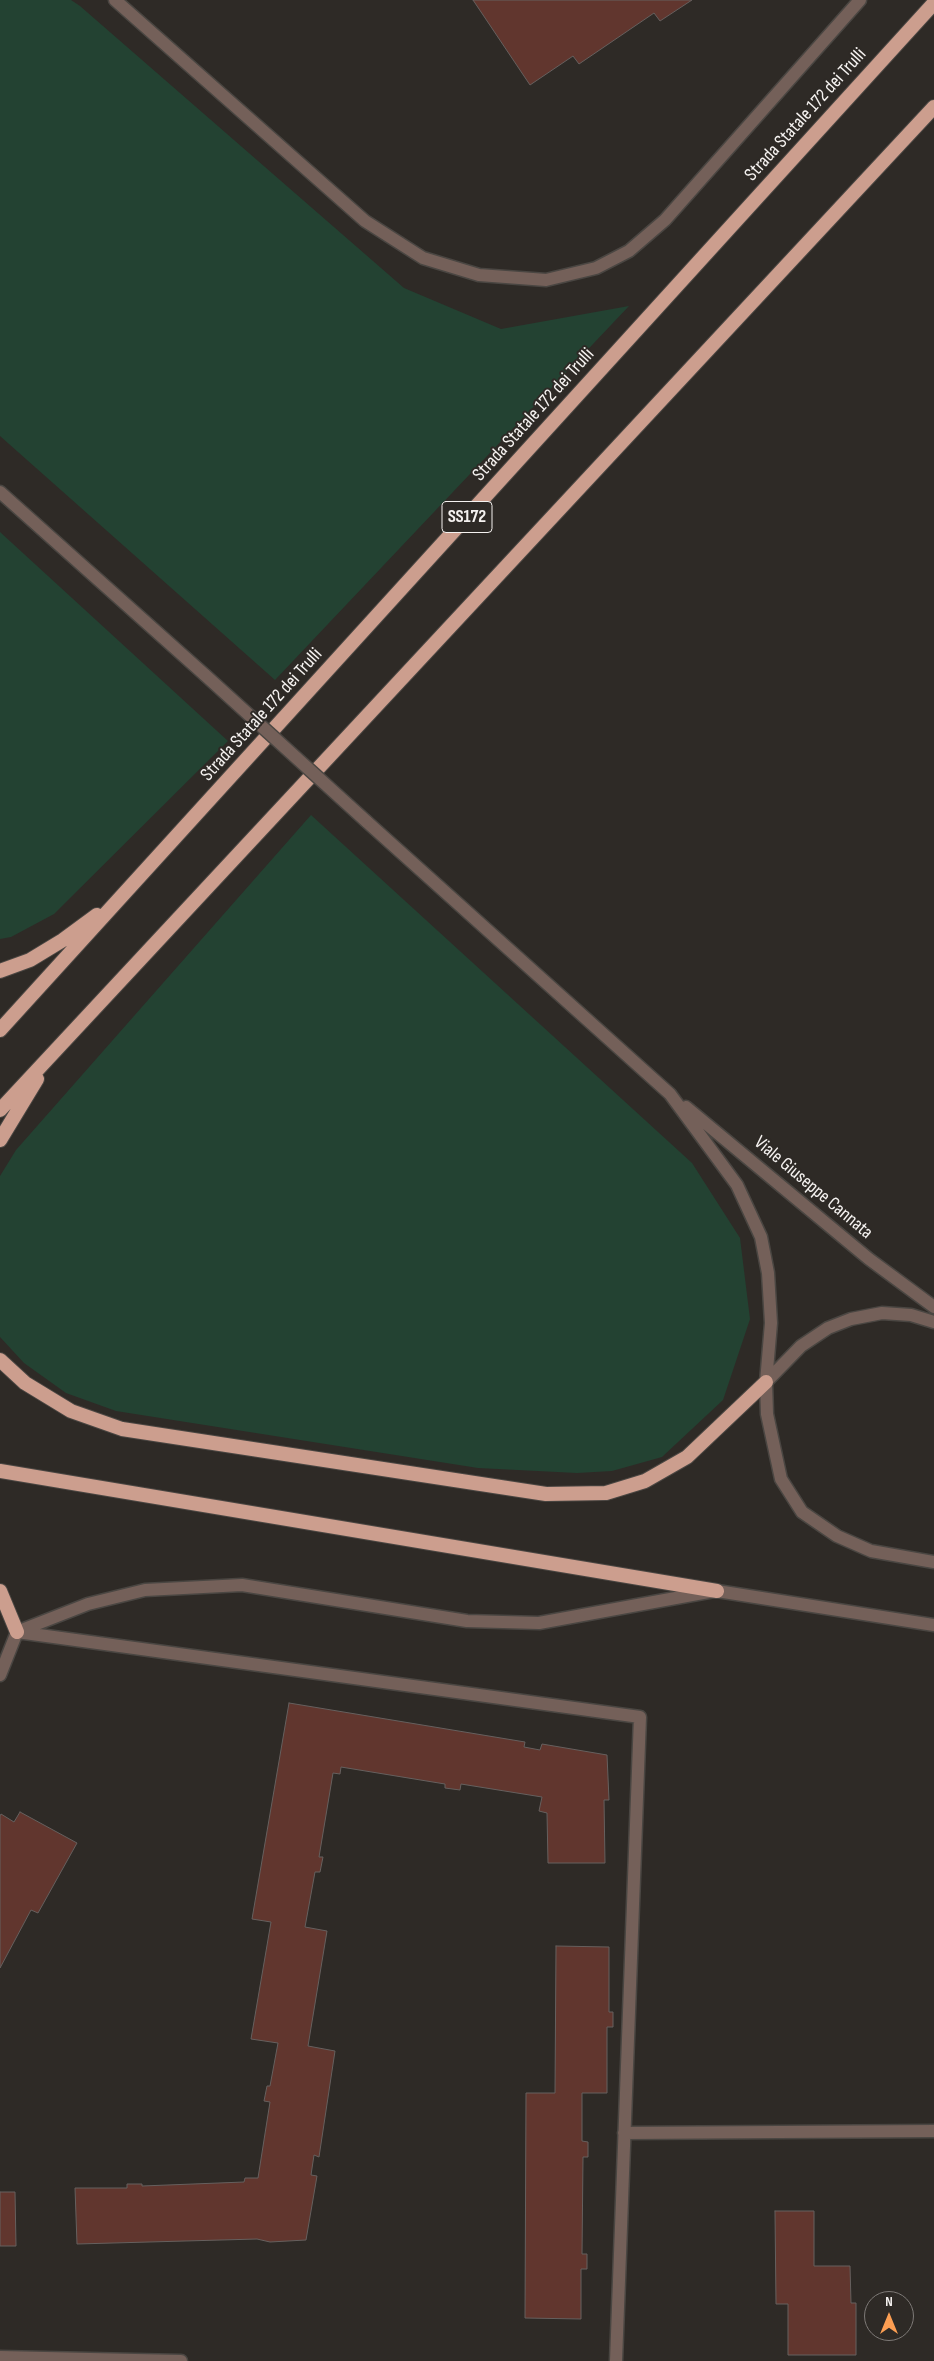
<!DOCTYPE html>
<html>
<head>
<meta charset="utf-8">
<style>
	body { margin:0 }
	#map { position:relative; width:934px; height:2361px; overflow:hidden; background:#2e2a26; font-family:"Sofia Sans Condensed",sans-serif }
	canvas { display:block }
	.north { position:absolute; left:864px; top:2291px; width:50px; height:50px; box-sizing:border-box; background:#2e2a26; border:1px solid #7e7a77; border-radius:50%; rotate:0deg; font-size:14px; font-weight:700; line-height:20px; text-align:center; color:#f5f2f0 }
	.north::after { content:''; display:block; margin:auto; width:18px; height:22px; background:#fc9e52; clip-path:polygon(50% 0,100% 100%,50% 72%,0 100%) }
</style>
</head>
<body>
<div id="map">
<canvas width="934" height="2361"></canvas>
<div class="north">N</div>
</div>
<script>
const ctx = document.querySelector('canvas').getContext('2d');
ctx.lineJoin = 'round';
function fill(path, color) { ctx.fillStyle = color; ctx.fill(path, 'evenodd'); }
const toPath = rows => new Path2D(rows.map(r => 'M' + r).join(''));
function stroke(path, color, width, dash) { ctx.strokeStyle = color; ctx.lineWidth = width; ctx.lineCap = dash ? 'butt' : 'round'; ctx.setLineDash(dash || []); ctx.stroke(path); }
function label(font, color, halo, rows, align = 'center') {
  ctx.font = font + ' "Sofia Sans Condensed",sans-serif'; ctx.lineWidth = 4; ctx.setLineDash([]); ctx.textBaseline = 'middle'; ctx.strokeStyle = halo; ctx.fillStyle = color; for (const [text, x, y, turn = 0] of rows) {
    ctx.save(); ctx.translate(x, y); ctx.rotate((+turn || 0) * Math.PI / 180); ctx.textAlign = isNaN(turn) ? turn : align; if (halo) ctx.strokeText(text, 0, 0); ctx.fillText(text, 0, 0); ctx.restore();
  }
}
fill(toPath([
	[0,0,71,0,80,6,404,288,501,329,629,306,275,680,0,436],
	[0,532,228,741,54,914,11,937,0,939],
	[311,815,692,1163,740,1238,750,1319,723,1400,662,1457,612,1471,577,1473,478,1468,116,1411,66,1393,24,1363,0,1337,0,1176,16,1150]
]), '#234232');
const building = toPath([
	[473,0,692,0,660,21,654,13,579,64,573,56,530,85,473,0],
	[289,1703,525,1742,524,1747,540,1750,542,1744,607,1755,609,1800,604,1800,605,1863,548,1863,547,1813,539,1811,542,1797,461,1784,460,1790,445,1788,445,1784,341,1767,340,1774,333,1773,319,1857,323,1857,320,1872,315,1872,305,1927,327,1931,308,2046,335,2051,319,2157,314,2155,311,2175,317,2176,306,2240,270,2242,257,2239,77,2244,75,2188,127,2188,127,2184,142,2184,142,2186,244,2182,245,2178,258,2178,270,2102,264,2101,267,2086,270,2086,278,2043,251,2039,271,1922,252,1919,289,1703],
	[20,1812,77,1843,38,1913,31,1910,0,1968,0,1816,1,1814,14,1822,20,1812],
	[556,1946,609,1947,609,2012,613,2012,613,2027,607,2027,607,2093,582,2093,582,2141,588,2142,588,2157,583,2157,582,2254,587,2254,587,2269,581,2269,581,2319,525,2318,526,2093,555,2093,556,1946],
	[0,2192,15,2192,16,2246,0,2246,0,2192],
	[775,2211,814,2211,814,2266,850,2266,851,2303,856,2303,856,2355,788,2355,788,2304,776,2304,775,2211]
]);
fill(building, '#61362e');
stroke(building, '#66605e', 1);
const minor = toPath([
	[115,0,365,221,423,258,479,275,546,280,596,268,629,251,665,220,860,0],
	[19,1631,88,1604,145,1590,242,1585,467,1621,539,1623,714,1591],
	[17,1632,640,1717,616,2361],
	[0,1675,17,1632],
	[624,2133,934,2131],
	[0,2357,181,2361]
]);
const tertiary = toPath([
	[0,492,205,675],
	[366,821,670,1094,737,1185,761,1237,768,1273,771,1323,766,1382,767,1414,781,1479,802,1512,837,1536,871,1551,934,1562],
	[686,1107,869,1259,934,1307],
	[766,1382,801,1346,828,1328,851,1319,882,1313,911,1315,934,1322],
	[717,1591,934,1625]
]);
const trunk = toPath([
	[0,971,30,960,63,940,97,915],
	[0,1030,934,3],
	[0,1110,934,107],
	[0,1140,37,1079],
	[0,1360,25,1383,71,1411,122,1429,546,1494,606,1493,645,1481,687,1457,766,1382],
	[0,1471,717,1591],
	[0,1591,17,1632]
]);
stroke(minor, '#4a4642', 15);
stroke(tertiary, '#4a4642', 15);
stroke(trunk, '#4a4642', 16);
stroke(minor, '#746059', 12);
stroke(tertiary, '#746059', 12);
stroke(trunk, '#cc9e8e', 14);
const tertiaryBridge = toPath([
	[205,675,366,821]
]);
stroke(tertiaryBridge, '#4a4642', 15, []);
stroke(tertiaryBridge, '#746059', 12);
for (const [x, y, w] of [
	[467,517,50]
]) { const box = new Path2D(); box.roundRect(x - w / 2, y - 15.5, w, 31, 4); ctx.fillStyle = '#2e2a26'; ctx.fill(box); stroke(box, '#f5f2f0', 1); }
label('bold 18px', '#f5f2f0', null, [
	["SS172",467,517]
]);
label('19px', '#f5f2f0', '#2e2a26', [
	["Strada Statale 172 dei Trulli",806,115,-48],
	["Strada Statale 172 dei Trulli",534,415,-48],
	["Strada Statale 172 dei Trulli",262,715,-48],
	["Viale Giuseppe Cannata",813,1188,40]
]);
</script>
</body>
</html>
